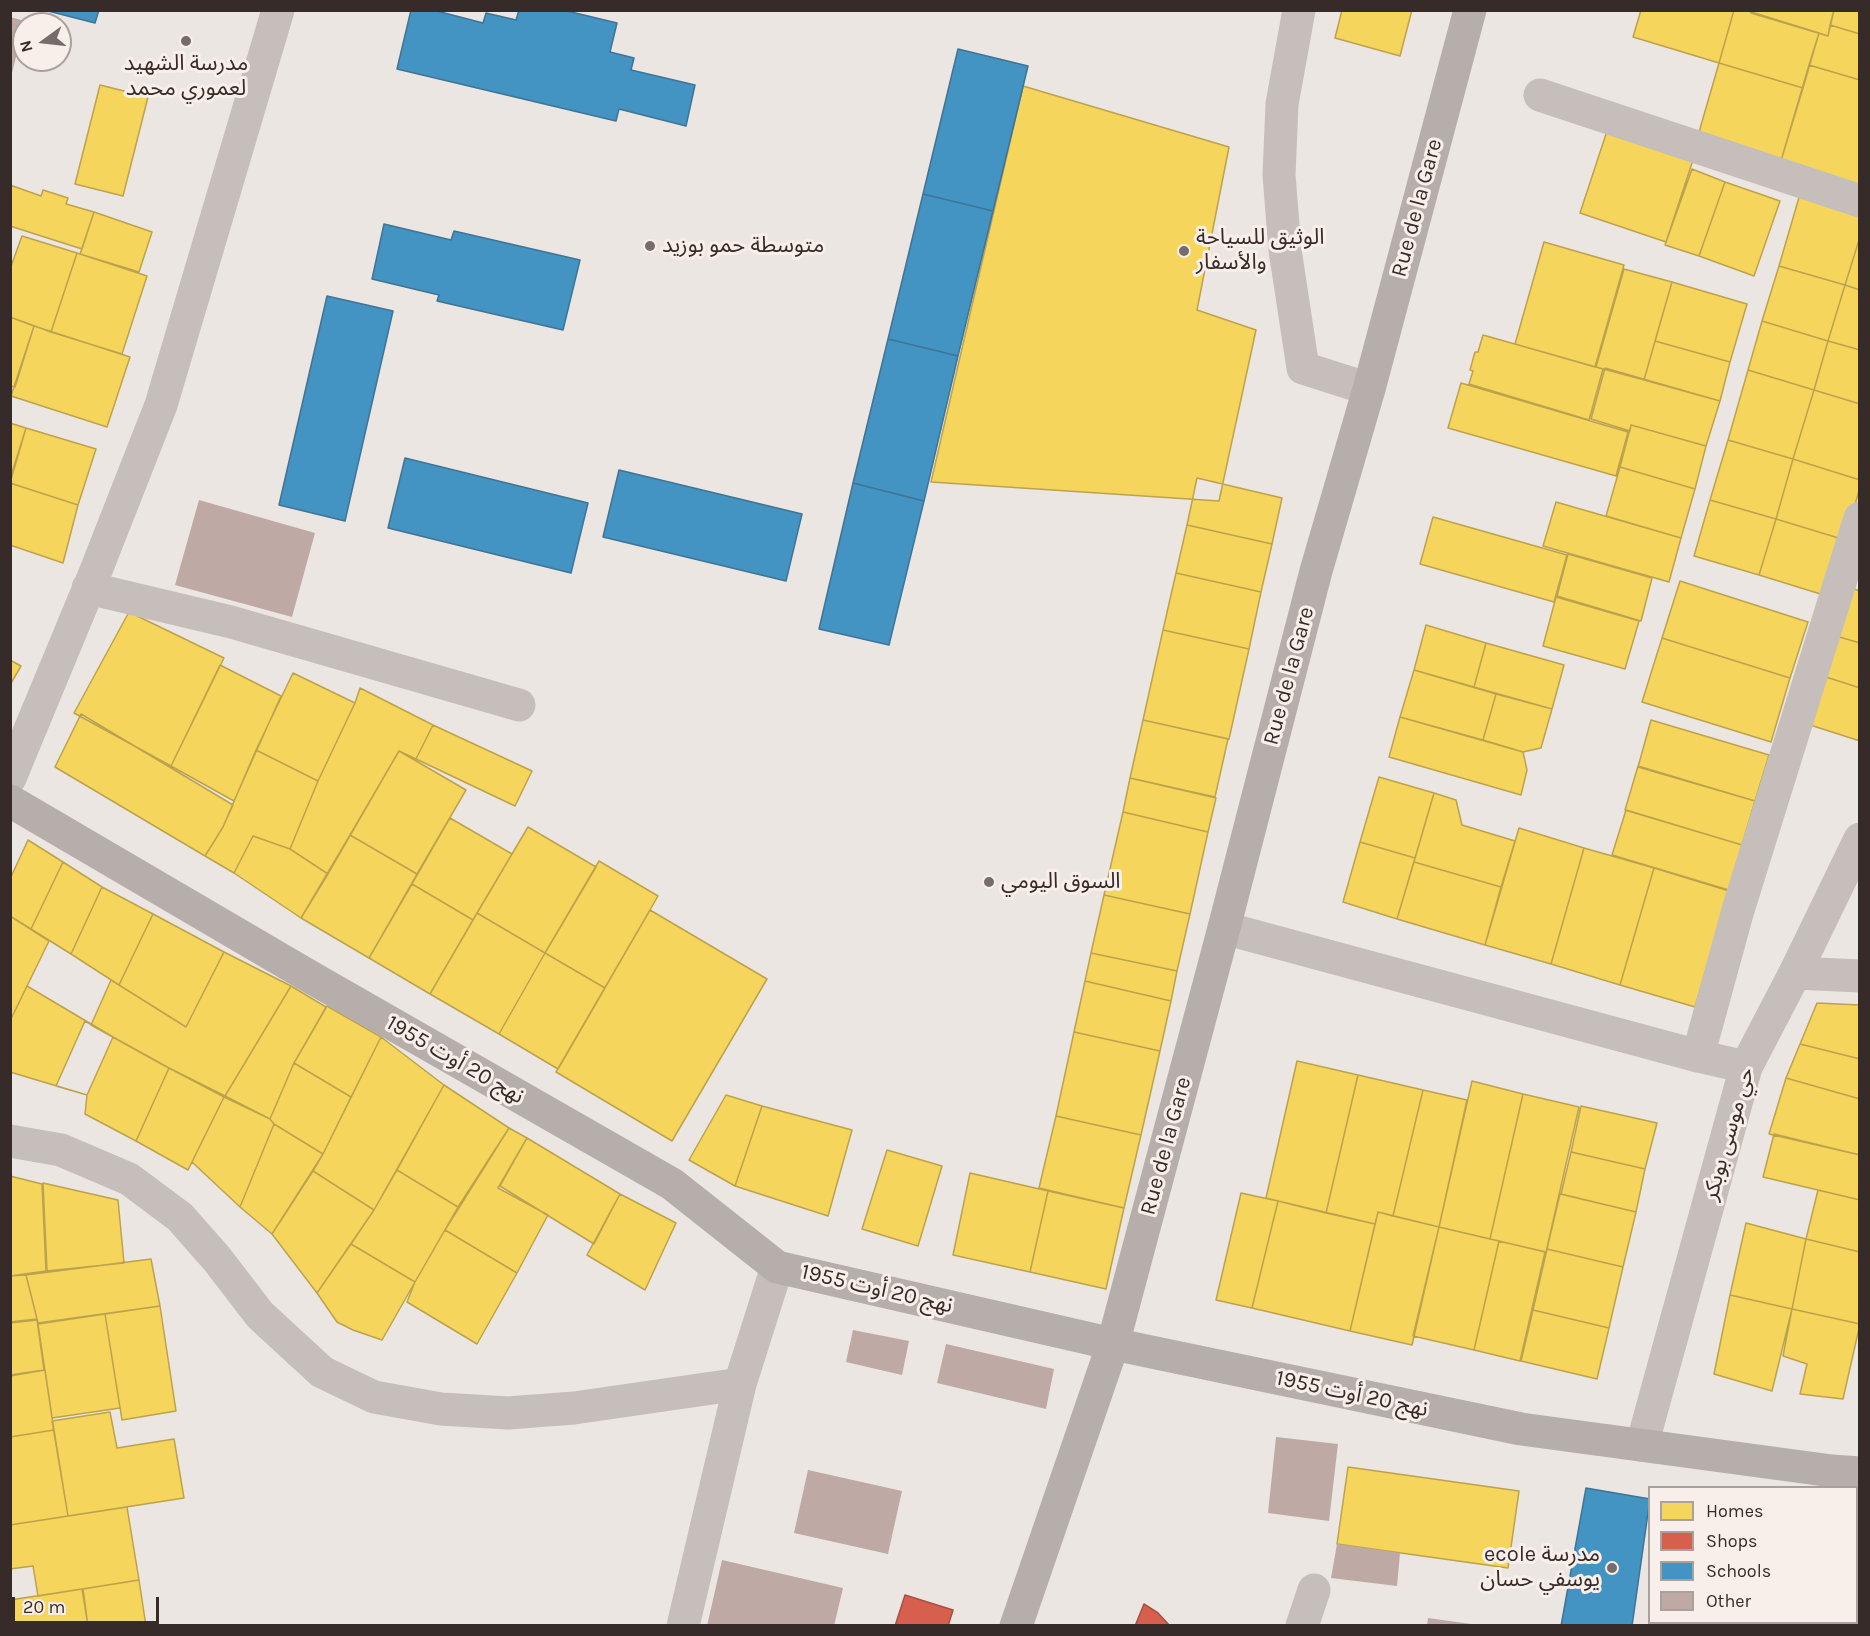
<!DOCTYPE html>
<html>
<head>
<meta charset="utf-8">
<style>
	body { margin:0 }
	#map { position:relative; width:1870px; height:1636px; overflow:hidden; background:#ece6e2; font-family:Karla,sans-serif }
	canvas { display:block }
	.frame { position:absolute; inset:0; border:12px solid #362b29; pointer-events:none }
	.legend { position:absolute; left:1648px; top:1486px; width:210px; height:138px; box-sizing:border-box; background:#f8efea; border:2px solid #aaa19d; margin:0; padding:8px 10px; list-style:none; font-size:18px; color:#362b29 }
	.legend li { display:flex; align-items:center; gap:12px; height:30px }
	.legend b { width:30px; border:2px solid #aaa19d }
	.north { position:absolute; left:12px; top:12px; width:60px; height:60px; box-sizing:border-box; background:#f8efea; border:2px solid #aaa19d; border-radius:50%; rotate:255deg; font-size:16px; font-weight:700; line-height:24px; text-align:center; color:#362b29 }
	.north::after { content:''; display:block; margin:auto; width:21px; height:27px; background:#766c6a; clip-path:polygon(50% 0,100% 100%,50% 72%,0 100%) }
	.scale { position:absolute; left:12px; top:1597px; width:147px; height:27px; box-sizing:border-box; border:3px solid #362b29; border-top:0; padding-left:8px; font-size:18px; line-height:21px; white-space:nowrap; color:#362b29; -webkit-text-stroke:4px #f8efea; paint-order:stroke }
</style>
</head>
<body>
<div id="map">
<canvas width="1870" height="1636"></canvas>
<div class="frame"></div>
<ul class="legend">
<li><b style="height:16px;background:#f6d55c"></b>Homes</li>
<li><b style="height:16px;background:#d6604d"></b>Shops</li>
<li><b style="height:16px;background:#4393c3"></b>Schools</li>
<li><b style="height:16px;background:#bea9a5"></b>Other</li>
</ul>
<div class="north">N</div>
<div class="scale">20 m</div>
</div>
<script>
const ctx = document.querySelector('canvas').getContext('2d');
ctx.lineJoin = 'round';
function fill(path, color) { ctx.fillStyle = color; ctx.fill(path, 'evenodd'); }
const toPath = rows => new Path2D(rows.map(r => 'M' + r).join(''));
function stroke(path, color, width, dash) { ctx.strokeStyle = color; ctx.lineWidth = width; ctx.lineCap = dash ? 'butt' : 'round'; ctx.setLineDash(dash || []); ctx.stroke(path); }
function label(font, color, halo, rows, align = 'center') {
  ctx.font = font + ' Karla,"Noto Sans Arabic",sans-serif'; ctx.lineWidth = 6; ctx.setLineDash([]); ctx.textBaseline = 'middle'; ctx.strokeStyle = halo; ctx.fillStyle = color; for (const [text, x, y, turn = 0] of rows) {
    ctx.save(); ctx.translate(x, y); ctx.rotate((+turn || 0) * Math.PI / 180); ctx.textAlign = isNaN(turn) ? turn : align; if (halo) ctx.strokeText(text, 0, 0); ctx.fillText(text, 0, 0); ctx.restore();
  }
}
const homes = toPath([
	[1342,10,1412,10,1400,56,1335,38,1342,10],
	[1641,10,1734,10,1719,63,1633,37,1641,10],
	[1734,10,1745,10,1819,33,1803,88,1719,63,1734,10],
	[1752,10,1834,10,1828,36,1751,13,1752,10],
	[1834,10,1860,10,1860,34,1830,25,1834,10],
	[1830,25,1860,34,1860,80,1809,65,1819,33,1828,36,1830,25],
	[1719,63,1803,88,1780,164,1697,139,1719,63],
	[1809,65,1860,80,1860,188,1780,164,1809,65],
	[100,85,148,97,123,196,75,184,100,85],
	[1023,86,1229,147,1197,310,1256,330,1219,501,931,482,1023,86],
	[1608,128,1694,157,1666,242,1580,213,1608,128],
	[1692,169,1725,182,1699,256,1665,245,1692,169],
	[1725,182,1780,201,1754,276,1699,256,1725,182],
	[10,185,41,196,43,190,68,198,66,204,94,212,82,249,10,226,10,185],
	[1800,194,1860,212,1860,237,1845,285,1779,266,1800,194],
	[94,212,152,232,139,272,80,254,94,212],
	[22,236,77,253,51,332,10,317,10,269,22,236],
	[1860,237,1860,290,1845,285,1860,237],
	[1544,242,1624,265,1595,367,1515,344,1544,242],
	[77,253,147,276,122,354,51,332,77,253],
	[1779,266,1845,285,1828,341,1762,321,1779,266],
	[1624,269,1672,282,1644,380,1596,367,1624,269],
	[1672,282,1747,304,1730,362,1655,341,1672,282],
	[1845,285,1860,290,1860,350,1828,341,1845,285],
	[10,317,34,326,15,387,10,386,10,317],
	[1762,321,1828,341,1814,390,1748,370,1762,321],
	[34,326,130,357,107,427,11,396,34,326],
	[1483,335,1603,369,1589,420,1469,384,1473,371,1470,370,1475,352,1478,352,1483,335],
	[1655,341,1730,362,1720,401,1644,380,1655,341],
	[1828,341,1860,350,1860,404,1814,390,1828,341],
	[1605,368,1720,401,1706,446,1631,425,1630,431,1591,419,1605,368],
	[1748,370,1814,390,1793,459,1728,440,1748,370],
	[1461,383,1628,432,1616,476,1448,428,1461,383],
	[1814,390,1860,404,1860,480,1793,459,1814,390],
	[10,423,26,428,10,479,10,423],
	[1631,425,1706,446,1695,489,1620,467,1631,425],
	[26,428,96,449,78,505,10,483,26,428],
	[1728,440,1793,459,1776,519,1710,500,1728,440],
	[1793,459,1860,480,1860,487,1845,540,1776,519,1793,459],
	[1620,467,1695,489,1681,538,1606,516,1620,467],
	[1197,478,1282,498,1272,544,1187,525,1197,478],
	[10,483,78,505,63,563,10,545,10,483],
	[1710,500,1776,519,1759,575,1694,556,1710,500],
	[1556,502,1681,538,1669,582,1543,546,1556,502],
	[1433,517,1567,555,1554,602,1420,564,1433,517],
	[1776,519,1845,540,1827,596,1759,575,1776,519],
	[1187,525,1272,544,1261,592,1176,573,1187,525],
	[1568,554,1652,578,1641,621,1557,596,1568,554],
	[1176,573,1261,592,1249,649,1163,630,1176,573],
	[1680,581,1808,622,1790,678,1662,638,1680,581],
	[1851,588,1860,591,1860,643,1836,636,1851,588],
	[1556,597,1639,621,1625,669,1543,646,1556,597],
	[129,612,224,658,171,766,74,713,129,612],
	[1426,625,1486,643,1474,687,1414,670,1426,625],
	[1163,630,1249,649,1229,739,1143,720,1163,630],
	[1836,636,1860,643,1860,688,1823,676,1836,636],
	[1662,638,1790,678,1771,742,1642,702,1662,638],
	[1486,643,1564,665,1552,709,1474,687,1486,643],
	[10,660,21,666,10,685,10,660],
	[220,665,281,696,234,801,171,766,220,665],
	[1414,670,1496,694,1483,740,1400,717,1414,670],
	[293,673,355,703,318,781,256,750,293,673],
	[1823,676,1860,688,1860,741,1807,724,1823,676],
	[360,688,433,725,416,759,399,751,328,874,290,849,318,781,355,703,360,688],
	[1496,694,1552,709,1541,748,1523,752,1483,740,1496,694],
	[81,714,233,805,223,827,205,856,55,767,81,714],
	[1400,717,1523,752,1527,770,1521,795,1389,757,1400,717],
	[1143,720,1228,739,1215,797,1130,778,1143,720],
	[1651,720,1769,755,1755,801,1638,767,1651,720],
	[433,725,532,771,515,806,416,759,433,725],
	[256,750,318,781,290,849,253,836,234,873,205,856,223,827,256,750],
	[399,751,466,790,417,874,350,835,399,751],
	[1638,766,1755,801,1742,845,1625,810,1638,766],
	[1379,777,1434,793,1415,858,1360,842,1379,777],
	[1130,778,1216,798,1208,832,1123,812,1130,778],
	[1434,793,1456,800,1462,825,1515,841,1501,887,1414,862,1434,793],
	[1626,810,1742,845,1729,890,1612,855,1626,810],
	[1123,812,1208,832,1190,914,1104,895,1123,812],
	[450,818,512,854,473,920,412,884,450,818],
	[528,827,596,867,545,953,477,913,528,827],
	[1519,828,1584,848,1551,964,1485,945,1519,828],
	[350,835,417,874,369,958,301,918,350,835],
	[253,836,290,849,328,874,301,918,234,873,253,836],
	[28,840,63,862,31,929,10,916,10,879,28,840],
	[1360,842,1415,858,1397,919,1343,902,1360,842],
	[1584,848,1654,868,1620,985,1551,964,1584,848],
	[599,861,658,896,605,988,545,953,599,861],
	[63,862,102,887,71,954,31,929,63,862],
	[1414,862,1501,887,1485,945,1397,919,1414,862],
	[1654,868,1729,891,1695,1007,1620,985,1654,868],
	[412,884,473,920,430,994,369,958,412,884],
	[102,887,153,914,119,985,71,954,102,887],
	[1104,895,1190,914,1177,971,1091,953,1104,895],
	[650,910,767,979,672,1141,556,1072,650,910],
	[477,913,545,953,499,1034,430,994,477,913],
	[153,914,224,952,186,1027,119,985,153,914],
	[10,916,49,941,10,1021,10,916],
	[224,952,291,986,225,1096,165,1066,91,1025,111,980,186,1027,224,952],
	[545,953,605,988,558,1069,499,1034,545,953],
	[1091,953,1177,971,1171,1001,1085,981,1091,953],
	[1085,981,1171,1001,1160,1051,1074,1032,1085,981],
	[27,986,113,1037,87,1095,10,1072,10,1021,27,986],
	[291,986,326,1007,294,1063,270,1119,225,1096,291,986],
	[1817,1003,1860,1005,1860,1059,1800,1044,1817,1003],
	[327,1006,381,1037,351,1097,294,1063,327,1006],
	[85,1021,113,1037,87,1095,56,1086,85,1021],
	[1074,1032,1160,1051,1141,1135,1056,1116,1074,1032],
	[113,1037,169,1068,136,1141,85,1114,87,1095,113,1037],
	[381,1037,444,1085,374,1210,313,1171,323,1154,381,1037],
	[1800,1044,1860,1059,1860,1099,1786,1078,1800,1044],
	[1297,1061,1358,1075,1326,1213,1266,1198,1297,1061],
	[294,1063,351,1097,323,1154,274,1124,270,1119,294,1063],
	[169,1068,224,1097,188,1170,136,1141,169,1068],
	[1358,1075,1423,1090,1393,1216,1378,1212,1375,1224,1326,1213,1358,1075],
	[1786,1078,1860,1099,1860,1155,1769,1134,1786,1078],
	[1472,1081,1523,1094,1490,1239,1439,1227,1472,1081],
	[444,1085,509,1128,458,1207,397,1170,444,1085],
	[1423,1090,1467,1100,1439,1227,1393,1216,1423,1090],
	[1523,1094,1579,1107,1546,1252,1490,1239,1523,1094],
	[726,1095,762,1106,735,1186,689,1160,726,1095],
	[224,1097,270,1119,274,1124,240,1207,192,1162,224,1097],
	[762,1106,852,1130,828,1216,735,1186,762,1106],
	[1581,1106,1657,1123,1645,1169,1571,1152,1581,1106],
	[1056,1116,1141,1135,1124,1208,1039,1188,1056,1116],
	[274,1124,323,1154,272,1234,240,1207,274,1124],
	[509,1128,527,1138,498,1188,548,1215,517,1273,445,1230,509,1128],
	[1774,1134,1860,1155,1860,1200,1763,1177,1774,1134],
	[527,1138,620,1194,594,1244,500,1186,527,1138],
	[887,1150,942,1166,918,1246,862,1229,887,1150],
	[1571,1152,1645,1169,1636,1212,1561,1194,1571,1152],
	[397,1170,458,1207,415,1282,351,1244,374,1210,397,1170],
	[313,1171,374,1210,317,1293,272,1234,313,1171],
	[970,1173,1048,1191,1030,1272,953,1255,970,1173],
	[10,1176,42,1184,46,1271,10,1276,10,1176],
	[43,1183,118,1200,124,1263,47,1271,43,1183],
	[1818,1190,1860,1200,1860,1252,1806,1239,1818,1190],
	[1048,1191,1124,1208,1106,1289,1030,1272,1048,1191],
	[1241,1193,1278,1201,1252,1308,1216,1300,1241,1193],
	[620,1194,676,1223,645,1290,587,1255,620,1194],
	[1560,1194,1636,1212,1623,1267,1547,1249,1560,1194],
	[1278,1201,1375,1224,1350,1331,1252,1308,1278,1201],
	[1378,1212,1439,1227,1412,1345,1350,1331,1378,1212],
	[1746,1223,1806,1239,1792,1309,1730,1295,1746,1223],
	[1439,1227,1499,1241,1474,1350,1413,1336,1439,1227],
	[445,1230,517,1273,477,1344,407,1302,415,1282,445,1230],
	[1806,1239,1860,1252,1860,1324,1792,1309,1806,1239],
	[1499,1241,1545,1252,1520,1361,1474,1350,1499,1241],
	[351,1244,415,1282,382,1340,353,1330,337,1322,317,1293,351,1244],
	[1547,1249,1623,1267,1609,1328,1533,1310,1547,1249],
	[151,1259,160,1306,38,1323,26,1275,151,1259],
	[26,1275,37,1319,10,1322,10,1276,26,1275],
	[1730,1295,1792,1309,1772,1391,1714,1374,1730,1295],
	[160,1306,176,1411,122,1420,105,1314,160,1306],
	[1792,1309,1860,1324,1843,1399,1800,1394,1807,1364,1783,1356,1792,1309],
	[1533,1310,1609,1328,1597,1379,1521,1361,1533,1310],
	[105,1314,120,1408,52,1418,38,1324,105,1314],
	[37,1320,44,1370,10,1375,10,1323,37,1320],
	[45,1370,54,1430,10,1437,10,1376,45,1370],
	[110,1412,117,1448,174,1439,184,1498,68,1516,52,1421,110,1412],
	[54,1430,68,1516,10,1525,10,1437,54,1430],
	[1348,1467,1519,1491,1508,1568,1337,1544,1348,1467],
	[127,1507,139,1580,38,1596,33,1566,10,1569,10,1525,127,1507],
	[139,1580,146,1626,88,1626,83,1589,139,1580],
	[82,1589,88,1626,10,1626,10,1600,82,1589]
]);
fill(homes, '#f6d55c');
stroke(homes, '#bca24d', 1.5);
const shops = toPath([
	[905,1595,953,1610,948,1626,895,1626,905,1595],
	[1144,1604,1158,1613,1170,1626,1135,1626,1144,1604]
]);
fill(shops, '#d6604d');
stroke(shops, '#a65042', 1.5);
const schools = toPath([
	[44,10,99,10,95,23,44,10],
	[411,10,433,10,483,23,486,13,516,20,519,10,563,10,617,23,610,52,634,58,631,70,695,85,686,126,619,109,616,121,397,69,411,10],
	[958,49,1028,66,993,211,923,194,958,49],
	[923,194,993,211,958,356,888,339,923,194],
	[384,224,451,240,454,231,580,260,563,330,437,301,439,295,372,279,384,224],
	[327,296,393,311,345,521,279,505,327,296],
	[888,339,958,356,924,501,853,483,888,339],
	[405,458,588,503,571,573,388,528,405,458],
	[619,470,802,514,786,581,603,537,619,470],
	[853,483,924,501,889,645,819,629,853,483],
	[1586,1488,1650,1499,1632,1626,1561,1626,1586,1488]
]);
fill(schools, '#4393c3');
stroke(schools, '#3f7495', 1.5);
fill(toPath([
	[10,17,25,21,11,77,10,77],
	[199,500,315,533,292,617,175,585],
	[853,1330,909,1341,902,1375,846,1362],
	[946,1344,1054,1369,1046,1409,937,1383],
	[1276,1437,1338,1444,1329,1521,1268,1513],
	[808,1470,902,1491,888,1554,794,1533],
	[1337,1544,1400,1553,1397,1586,1331,1578],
	[722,1560,843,1588,834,1626,707,1626],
	[1428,1618,1471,1624,1471,1626,1427,1626]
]), '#bea9a5');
stroke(toPath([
	[1299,10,1282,104,1279,175,1285,250,1303,368,1369,389],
	[1540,95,1860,201],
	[88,588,231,622,519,705],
	[10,778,95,573,161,405,278,10],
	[1224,928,1698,1056,1746,1067],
	[1795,973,1860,976],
	[1698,1056,1738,910,1860,518],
	[10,1141,61,1150,129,1179,180,1217,217,1259,260,1315,322,1372,374,1397,441,1409,508,1413,574,1408,740,1384],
	[1642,1445,1746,1067,1795,973,1860,839],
	[683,1626,740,1384,777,1267],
	[1302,1626,1314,1590]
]), '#c5bebb', 33);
stroke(toPath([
	[10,801,307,975,672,1184,777,1267,1113,1344,1521,1429,1832,1471,1860,1473],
	[1016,1626,1113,1344,1224,928,1316,571,1369,389,1470,10]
]), '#b6aeab', 33);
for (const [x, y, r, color] of [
	[186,41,6,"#766c6a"],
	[650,246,6,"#766c6a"],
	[1184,251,6,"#766c6a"],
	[989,882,6,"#766c6a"],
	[1612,1568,6,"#766c6a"]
]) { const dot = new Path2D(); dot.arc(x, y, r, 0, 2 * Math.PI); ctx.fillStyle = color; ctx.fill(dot); stroke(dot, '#f8efea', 2); }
label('22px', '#362b29', '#f8efea', [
	["مدرسة الشهيد",186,64,"center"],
	["لعموري محمد",186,89,"center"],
	["الوثيق للسياحة",1196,238],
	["والأسفار",1196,263],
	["متوسطة حمو بوزيد",662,246],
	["السوق اليومي",1001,882],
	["ecole مدرسة",1600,1555,"right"],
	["يوسفي حسان",1600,1580,"right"]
], 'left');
label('22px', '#362b29', '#f8efea', [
	["Rue de la Gare",1417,208,-75],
	["Rue de la Gare",1289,676,-75],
	["نهج 20 أوت 1955",455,1060,30],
	["حي موسى بوبكر",1729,1134,-74],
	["Rue de la Gare",1166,1146,-75],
	["نهج 20 أوت 1955",877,1289,13],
	["نهج 20 أوت 1955",1352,1394,12]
]);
</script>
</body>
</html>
